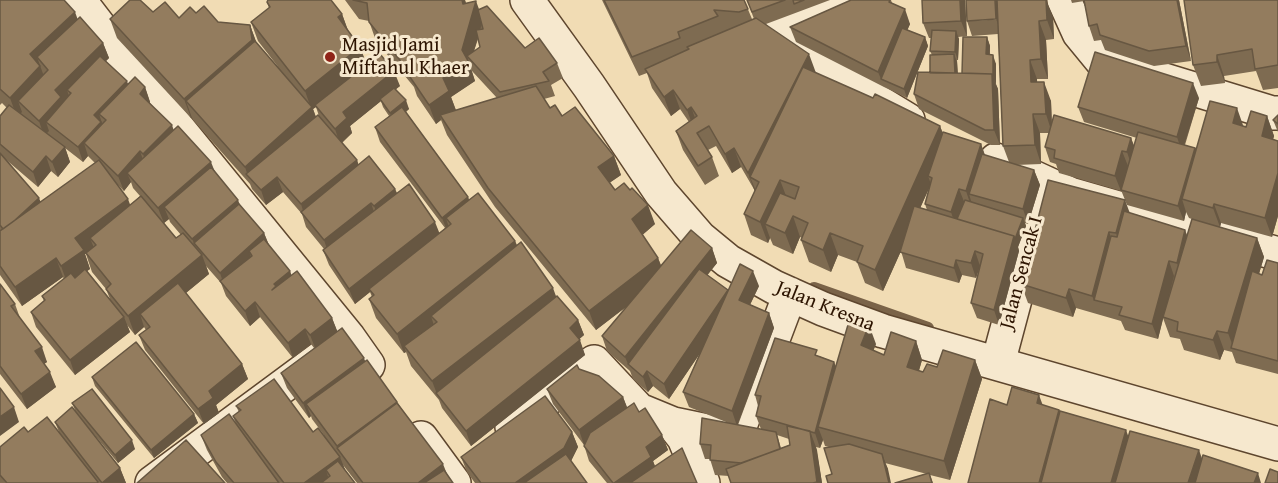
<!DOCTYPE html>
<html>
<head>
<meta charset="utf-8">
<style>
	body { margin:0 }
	canvas { display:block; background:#f1dcb4 }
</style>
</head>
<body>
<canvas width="1278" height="483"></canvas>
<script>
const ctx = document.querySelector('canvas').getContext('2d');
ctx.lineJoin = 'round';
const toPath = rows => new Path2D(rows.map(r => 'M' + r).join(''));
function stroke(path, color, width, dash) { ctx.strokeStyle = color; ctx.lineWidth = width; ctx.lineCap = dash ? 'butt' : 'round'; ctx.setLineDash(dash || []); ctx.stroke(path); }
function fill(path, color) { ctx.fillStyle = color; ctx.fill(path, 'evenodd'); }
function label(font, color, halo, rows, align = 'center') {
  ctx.font = font + ' "Gentium Book Plus",serif'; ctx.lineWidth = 6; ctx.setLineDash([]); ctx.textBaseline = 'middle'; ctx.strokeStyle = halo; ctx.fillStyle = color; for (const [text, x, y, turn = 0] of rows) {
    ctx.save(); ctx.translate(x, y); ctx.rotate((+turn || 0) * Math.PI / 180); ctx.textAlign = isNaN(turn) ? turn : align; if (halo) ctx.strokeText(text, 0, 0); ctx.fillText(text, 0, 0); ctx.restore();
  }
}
stroke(toPath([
	[814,288,928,328]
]), '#7a6348', 12);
const minor = toPath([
	[79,0,172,121,349,338,368,365],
	[527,0,589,86,661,193,700,238,728,261,774,287,823,309,883,331,1278,444],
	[858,0,772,31,772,37,908,120],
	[1064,0,1079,33,1102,61,1272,113,1278,113],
	[996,160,1070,194,1278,254],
	[998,363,1046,183],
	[673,424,684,438,703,483],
	[512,427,594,362,639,410,673,424,736,437,790,294],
	[421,438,454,483],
	[152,483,321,358]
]);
stroke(minor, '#5e462e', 36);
stroke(minor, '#f6e8ce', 33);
fill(toPath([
	[0,0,77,20,103,43,109,58,106,61,128,84,145,87,150,102,150,103,173,130,214,170,240,206,264,233,269,245,290,271,291,275,332,318,337,331,365,361,397,402,453,483,357,483,343,465,345,470,355,483,227,483,222,477,207,450,201,435,236,424,233,416,239,412,236,406,324,435,312,419,311,416,309,418,287,388,281,373,314,348,311,344,293,358,260,317,250,326,226,296,221,283,206,266,209,274,186,293,242,364,248,379,216,405,219,413,204,424,145,350,139,335,146,330,144,327,135,335,127,325,130,332,75,375,36,327,31,312,44,301,42,296,64,279,63,277,22,306,0,275,0,116,7,108,2,103,0,105],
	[65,148,83,162,88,156,95,163,41,202,4,158,38,187,51,171,58,177,70,162],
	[115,182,124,191,131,182,133,188,140,196,130,205],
	[169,219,170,222,181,235,176,238,164,223],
	[85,254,86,254,92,272,106,289,110,299,87,271,90,269],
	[345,0,465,0,466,3,479,10,525,48,557,63,563,78,551,85,555,96,544,99,550,108,562,116,614,156,621,175,609,183,615,190,655,224,642,235,658,258,661,265,712,248,717,263,707,275,728,290,759,286,750,305,769,313,774,328,738,425,761,429,756,416,758,406,755,395,819,356,834,362,836,367,876,344,873,351,884,355,916,341,922,360,919,371,923,372,937,367,975,360,982,379,950,480,930,475,933,483,895,483,927,474,885,463,888,469,832,474,829,447,825,446,823,440,820,448,816,447,822,483,731,483,729,476,715,475,710,459,705,459,700,444,731,424,689,407,683,392,700,353,669,399,653,386,648,392,633,379,630,371,607,351,602,336,626,307,596,330,495,207,447,135,441,120,436,124,417,96,414,87,376,41,369,21,359,19],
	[478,39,480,47,474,51],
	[470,66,472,71,497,98,456,110,451,97,475,81],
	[777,435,789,439,790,445,781,448],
	[602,0,744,0,752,19,754,19,747,0,830,0,766,24,816,73,873,98,940,126,943,134,981,144,985,155,1009,162,1003,146,998,34,972,36,967,21,1053,17,1054,39,1046,40,1048,79,1037,79,1037,82,1051,101,1052,123,1131,138,1134,147,1137,138,1084,122,1078,107,1199,98,1185,145,1196,150,1244,127,1246,127,1267,116,1274,136,1273,139,1278,141,1278,216,1272,237,1221,223,1220,227,1257,238,1264,257,1259,274,1262,275,1278,263,1278,374,1236,363,1232,352,1224,350,1220,360,1184,350,1180,339,1170,337,1163,318,1158,339,1125,330,1121,321,1076,308,1073,317,1028,303,1021,284,1130,213,1185,230,1187,235,1192,219,1189,218,1186,212,1184,221,1127,205,1121,190,1128,166,1121,191,1059,173,1056,164,1050,162,1045,147,1049,133,1040,133,1041,164,1016,165,1034,170,1040,185,1028,224,1025,223,1026,226,1018,247,1019,251,999,325,977,318,971,303,979,269,976,278,962,275,959,283,906,268,901,251,883,291,865,283,857,262,838,255,831,272,809,262,801,240,802,238,800,237,793,254,773,245,770,238,768,243,751,235,744,214,755,191,741,167,732,173,716,146,708,150,712,157,719,176,705,185,683,150,676,131,689,122,680,109,671,116,652,88,647,73,639,76],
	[930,186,925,204,927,210,920,208],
	[851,0,891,0,892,3,910,24,907,30,925,37,928,46,907,98,884,87,796,42,790,27],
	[965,0,967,36,958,37,959,39,958,60,957,60,958,73,962,73,987,37,990,46,990,55,996,64,996,85,998,89,1000,145,991,145,919,109,914,94,930,73,932,55,930,51,931,38,929,38,923,23],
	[1071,0,1179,0,1191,61,1154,66,1105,50,1101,40,1094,41,1089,26,1084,1,1072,3],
	[1278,0,1278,88,1263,90,1256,71,1224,76,1225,83,1201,86,1193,65],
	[267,2,342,14,348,31,360,47,367,65,400,86,396,89,409,109,406,112,468,197,469,200,515,241,517,245,556,297,578,320,584,335,579,339,585,355,471,446,442,408,439,400,411,366,406,352,404,353,376,318,369,299,372,297,370,292,355,304,329,265,323,250,324,249,306,227,302,214,283,192,266,205,252,189,250,184,193,120,192,118,191,118,117,38,110,19,153,12,179,18,196,13,218,22,250,25,256,42,279,68,258,41,251,22,269,8],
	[381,101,383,107,389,116,375,127,380,142,445,228,439,233,397,193,395,189,358,165,357,160,342,143,352,133,350,126],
	[316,107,319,116,316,117,313,109],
	[1278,115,1278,132,1273,120],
	[0,284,15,304,20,318,47,362,44,364,56,387,27,409,0,374],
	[579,369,623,397,627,408,639,412,662,435,668,450,653,461,655,466,697,483,607,483,589,461,584,445,553,404,547,389],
	[92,377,194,414,198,423,154,458,95,386],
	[72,403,135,449,118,463,92,432,120,468,126,483,0,483,0,447,28,432,59,432,55,422,75,410],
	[572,432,578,447,571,461,587,483,475,483,467,472,461,457]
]), '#7e6b51');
fill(toPath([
	[462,0,465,0,470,22,476,1,483,20,471,61,467,56,475,81,451,97,456,111,440,115,441,120,436,124,429,105,443,78,462,50],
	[960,0,965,0,967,36,961,21],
	[995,0,1000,0,1002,34,996,19],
	[1046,0,1053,17,1054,39,1047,20],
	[1177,0,1179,0,1191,61,1186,46],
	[905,9,910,24,886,81,881,79,878,72],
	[75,12,82,31,37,57,47,85,18,101,22,112,17,117,10,98,30,54],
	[342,14,349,33,338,17],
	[1039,21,1046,40,1048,79,1041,59],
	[250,25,257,44,186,101,192,118,191,118,184,99],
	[956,31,959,39,958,60,955,52],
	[925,37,928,46,907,98,904,89],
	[987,37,990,46,989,63,986,54],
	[103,43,109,58,71,95,67,90,69,96,46,122,49,131,44,136,39,121,55,90],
	[360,47,367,66,315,105,316,107,313,109,319,126,248,176,245,167,311,108,305,91],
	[809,54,816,73,759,182,750,177,756,191,755,192,748,173],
	[954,54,957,62,958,86,955,78],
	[993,55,996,64,996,85,993,76],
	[1217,55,1224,76,1225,83,1217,62],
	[1030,60,1037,79,1038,101,1031,82],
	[394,71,400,86,381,101,380,99,381,101,350,126,352,133,340,144,335,129,343,112],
	[992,74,998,89,1000,145,994,130],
	[127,81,132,96,106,120,99,114,103,126,84,143,88,156,83,162,78,147,94,115],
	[1044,82,1051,101,1052,133,1046,114],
	[1193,83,1199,98,1182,152,1177,137],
	[145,87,150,102,145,109,140,94],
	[673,90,680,109,671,116,664,97],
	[406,100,409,109,393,121,390,113],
	[691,107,698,126,694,129,687,110],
	[1237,108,1244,128,1233,123],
	[1033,114,1040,133,1041,164,1035,145],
	[1267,116,1274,136,1269,155,1262,136],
	[172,125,177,140,148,169,143,154],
	[940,126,948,147,932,178,928,176,931,184,883,291,875,270],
	[1131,138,1137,153,1132,167,1127,152],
	[981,144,986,159,969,194,972,204,971,206,966,191],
	[65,147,70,162,58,177,52,162],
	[734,148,741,167,732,173,725,154],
	[1195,148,1201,163,1182,199,1186,212,1184,221,1178,206],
	[140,151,145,166,127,173,131,182,124,191,118,176],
	[1122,151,1128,166,1121,191,1115,176],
	[46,156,51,171,38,187,33,172],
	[614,156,621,175,605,186,598,167],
	[357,160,362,175,305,217,301,204],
	[211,162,217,177,164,207,169,219,164,223,158,208],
	[1034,170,1040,185,1028,224,1023,209],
	[1278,173,1278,216,1272,237,1265,218],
	[277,177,283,192,266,205,261,190],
	[780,180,788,201,765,224,770,238,768,243,760,222],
	[395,189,401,204,380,221,374,206],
	[959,189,965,204,956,227,951,212],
	[468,197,473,212,451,224,446,218,450,231,448,233,442,218],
	[39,198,45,213,4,230],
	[128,199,135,218,96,245,90,238,94,248,85,254,90,269,68,285,61,266,75,238],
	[238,200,244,215,194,243,192,239],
	[1125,200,1132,219,1123,252,1116,233],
	[371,203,376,218,329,255,324,240],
	[1214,204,1221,223,1220,227,1213,208],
	[648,205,655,224,639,238,632,219],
	[793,216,800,237,793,254,785,233],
	[1023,218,1026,226,1018,247,1019,251,999,325,994,310,1014,236],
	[435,222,441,237,369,289,370,292,355,304,349,289],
	[1185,230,1190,245,1183,278,1177,263],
	[1109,232,1116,251,1094,300,1092,296],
	[264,233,270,248,252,256,249,251,253,263,225,288,220,273],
	[830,233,838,255,831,272,823,250],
	[1257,238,1264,257,1236,350,1234,349,1228,333],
	[515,241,522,260,437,322,431,316,435,329,404,346,406,352,404,353,397,334],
	[712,248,717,263,633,369,628,364,625,357],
	[975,251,980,266,976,278,971,263],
	[202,255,209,274,148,324,140,314,144,327,135,335,128,316],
	[56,258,63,277,22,306,15,287],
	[658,258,665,277,596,330,589,311],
	[956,260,962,275,959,283,954,268],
	[1169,261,1174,276,1158,339,1152,324],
	[290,271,295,286,277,305,274,284],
	[753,271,759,286,745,315,739,300],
	[553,288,560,307,437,394,432,381],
	[1069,289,1076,308,1073,317,1066,298],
	[728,290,733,305,669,399,664,384],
	[255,302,260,317,250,326,245,311],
	[769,313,774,328,737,426,732,411],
	[124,317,130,332,75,375,70,360],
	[332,318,338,333,316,350,310,335],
	[578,320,584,335,575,343,570,328],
	[869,325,876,344,868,364,861,345],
	[305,329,311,344,293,358,288,343],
	[1217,331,1224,350,1220,360,1213,340],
	[580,340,585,355,471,446,466,431],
	[916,341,922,360,914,386,907,367],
	[42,347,47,362,41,366,35,351],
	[364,358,369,373,306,404,311,416,309,418,303,403],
	[975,360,982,379,950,480,944,461],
	[834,362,840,377,818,427,823,440,820,448,815,433],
	[242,364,248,379,216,405,219,413,204,424,198,409,209,391],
	[647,371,653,386,648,392,643,377],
	[50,372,56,387,27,409,21,394],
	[1039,395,1046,414,1037,403],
	[623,397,629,412,584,445,579,430],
	[397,402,402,417,339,451,337,446],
	[14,407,19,422,0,436,0,417],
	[1059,410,1066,429,1051,483,1039,483],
	[194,414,198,423,154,458,151,450],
	[1126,430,1133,449,1123,483,1111,483],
	[810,431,817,450,822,483,817,483],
	[572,432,578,447,570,463,542,483,515,483],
	[662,435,668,450,653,461,657,472,641,483,614,483,646,447],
	[132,440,135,449,118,463,115,455],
	[1199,450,1206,470,1201,483,1188,483],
	[882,454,888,469,891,483,889,483],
	[340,457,346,472,330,476,326,470,330,483,304,483],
	[443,464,449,479,444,483,418,483],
	[120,468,126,483,102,483],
	[1258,473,1261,483,1254,483]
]), '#675742');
const building = toPath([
	[0,0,64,0,75,12,30,54,40,66,10,98,0,89,0,0],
	[130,0,140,0,153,12,165,2,179,18,190,7,196,13,204,6,218,22,250,25,252,40,184,99,110,19,130,0],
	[268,0,331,0,342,14,338,17,360,47,305,91,251,22,270,7,267,2,268,0],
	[353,0,462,0,463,4,476,1,462,50,468,61,443,78,449,91,429,105,410,77,412,75,369,22,367,3,353,0],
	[604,0,744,0,748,9,739,12,714,10,718,16,678,32,680,38,632,57,604,0],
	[747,0,785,0,752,12,747,0],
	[793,0,804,0,794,4,793,0],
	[851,0,890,0,889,2,905,9,878,72,790,27,851,0],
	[922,0,960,0,961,21,923,23,922,0],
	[966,0,995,0,996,19,967,21,966,0],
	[997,0,1046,0,1047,20,1039,21,1041,59,1030,60,1031,82,1044,82,1046,114,1033,114,1035,145,1003,146,997,0],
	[1084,0,1177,0,1186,46,1149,51,1100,35,1097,24,1089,26,1084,0],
	[1184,0,1278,0,1278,65,1255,69,1252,49,1217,55,1217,62,1193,65,1184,0],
	[487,6,525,48,539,38,557,63,543,72,549,81,500,92,467,56,480,47,476,30,483,29,478,10,487,6],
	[80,17,103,43,55,90,61,97,39,121,18,101,48,70,37,57,80,17],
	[756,18,809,54,748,173,734,148,725,154,709,126,697,133,712,157,698,166,676,131,697,116,691,107,687,110,673,90,664,97,645,69,689,49,687,47,756,18],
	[902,28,925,37,904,89,881,79,902,28],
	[932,30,956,31,955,52,930,51,932,30],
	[963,37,987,37,986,54,993,55,993,76,992,74,962,73,963,37],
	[255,41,312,107,245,167,186,101,255,41],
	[1095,52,1193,83,1177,137,1078,107,1095,52],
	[380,54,394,71,343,112,347,118,335,129,315,105,380,54],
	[954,54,955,73,930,73,930,55,954,54],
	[100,56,127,81,94,115,101,122,78,147,46,122,71,93,67,90,100,56],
	[803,67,873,98,875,94,940,126,875,270,857,262,863,246,830,233,823,250,801,240,808,223,793,216,785,233,765,224,780,193,795,199,799,187,780,180,760,222,744,214,759,182,750,177,803,67],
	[918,72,992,74,994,130,985,130,914,94,918,72],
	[135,77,145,87,140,94,172,125,143,154,140,151,118,176,84,143,106,120,99,114,135,77],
	[536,86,550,108,555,105,562,116,575,107,614,156,598,167,615,190,624,183,630,190,632,188,648,205,632,219,658,258,589,311,488,188,440,115,536,86],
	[394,88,406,100,390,113,380,99,394,88],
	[1210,101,1237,108,1233,123,1246,127,1251,111,1267,116,1262,136,1278,141,1278,173,1265,218,1214,204,1213,208,1182,199,1210,101],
	[9,105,65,147,52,162,46,156,33,172,0,144,0,116,9,105],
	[402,107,468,197,442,218,375,127,402,107],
	[318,115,357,160,301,204,277,177,261,190,246,174,318,115],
	[1054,115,1131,138,1127,152,1122,151,1115,176,1054,158,1055,150,1045,147,1054,115],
	[1278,115,1278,124,1273,120,1278,115],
	[178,126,211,162,158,208,127,173,178,126],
	[943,132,981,144,966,191,959,189,951,212,925,204,932,178,928,176,943,132],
	[1138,132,1195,148,1178,206,1121,190,1138,132],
	[0,153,39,198,14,221,3,229,0,225,0,153],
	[982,154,1034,170,1023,209,969,194,982,154],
	[369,156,395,189,374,206,371,203,324,240,301,212,369,156],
	[99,160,128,199,75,238,84,250,61,266,56,258,15,287,0,266,0,231,99,160],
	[211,167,238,200,192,239,164,207,211,167],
	[1048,180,1125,200,1116,233,1109,232,1092,296,1069,289,1066,298,1021,284,1048,180],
	[409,184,435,222,349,289,323,250,409,184],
	[478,193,515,241,397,334,369,299,374,295,369,289,451,224,446,218,478,193],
	[141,196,176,238,183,233,202,255,128,316,106,289,111,284,86,253,96,245,90,238,141,196],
	[965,200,1023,218,1015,239,1014,236,957,219,965,200],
	[239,204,264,233,220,273,194,243,239,204],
	[914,206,1014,236,994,310,971,303,983,254,975,251,971,263,956,260,954,268,900,252,914,206],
	[1124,211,1185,230,1177,263,1169,261,1152,324,1119,315,1122,307,1094,300,1111,236,1117,237,1124,211],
	[1192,219,1257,238,1228,333,1217,331,1213,340,1177,331,1178,322,1163,317,1192,219],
	[691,230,712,248,625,357,602,336,691,230],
	[264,239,290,271,274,284,276,286,272,290,297,271,332,318,310,335,305,329,288,343,255,302,245,311,220,281,252,256,249,251,264,239],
	[521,242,553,288,432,381,404,346,437,322,431,316,521,242],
	[1267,260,1278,263,1278,361,1231,348,1252,271,1262,275,1267,260],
	[740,264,753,271,739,300,769,313,732,411,683,392,740,264],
	[85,269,124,317,70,360,31,312,45,300,42,296,71,273,75,278,85,269],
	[699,269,728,290,664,384,647,371,643,377,628,364,699,269],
	[178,283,242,364,209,391,213,398,198,409,139,335,150,327,140,314,178,283],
	[0,284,15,304,11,306,42,347,35,351,50,372,21,394,0,366,0,284],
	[557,296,578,320,570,328,580,340,466,431,436,393,557,296],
	[850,318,869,325,861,345,884,355,891,332,916,341,907,367,923,372,927,364,937,367,943,350,975,360,944,461,818,427,850,318],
	[342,328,364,358,303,403,281,373,342,328],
	[775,338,817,350,815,355,834,362,815,433,756,416,761,396,755,395,775,338],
	[136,342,194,414,151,450,92,377,136,342],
	[367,360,397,402,337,446,306,404,367,360],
	[577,365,579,369,599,376,623,397,579,430,547,389,577,365],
	[274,379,313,432,318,428,340,457,304,483,284,483,233,416,241,410,236,406,274,379],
	[1012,387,1039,395,1037,403,1059,410,1039,483,968,483,990,399,1007,405,1012,387],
	[0,388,14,407,0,417,0,388],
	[92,389,132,440,115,455,72,403,92,389],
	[545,396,572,432,564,448,515,483,481,483,461,457,545,396],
	[397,403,443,464,418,483,363,483,337,448,397,403],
	[634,403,639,412,645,408,662,435,646,447,651,457,614,483,613,483,584,446,590,433,634,403],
	[72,407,120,468,102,483,55,422,72,407],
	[1060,411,1126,430,1111,483,1041,483,1060,411],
	[229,414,279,483,234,483,216,462,201,435,229,414],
	[47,417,98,482,97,483,7,483,0,475,0,447,24,427,28,432,47,417],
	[702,418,776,432,780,449,741,463,710,460,711,445,700,444,702,418],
	[787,426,810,431,817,482,813,483,731,483,726,469,790,445,787,426],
	[1130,431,1199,450,1188,483,1115,483,1130,431],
	[186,440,225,483,137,483,186,440],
	[849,444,882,454,889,483,828,483,826,476,832,474,824,448,849,444],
	[682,448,697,483,630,483,682,448],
	[566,454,587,483,524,483,566,454],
	[1203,455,1258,473,1254,483,1195,483,1203,455],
	[338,461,355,483,321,483,330,476,326,470,338,461],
	[1270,469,1278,472,1278,483,1265,483,1270,469],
	[444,470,453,483,424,483,444,470],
	[929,473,932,483,895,483,929,473]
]);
fill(building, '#937c5e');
stroke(building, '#675742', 1.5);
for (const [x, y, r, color] of [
	[330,57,6,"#8f2418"]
]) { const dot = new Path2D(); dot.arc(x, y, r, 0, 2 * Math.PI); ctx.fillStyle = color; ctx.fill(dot); stroke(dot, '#f6e8ce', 2); }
label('20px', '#2d1401', '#f6e8ce', [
	["Masjid Jami",342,46],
	["Miftahul Khaer",342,69]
], 'left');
label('20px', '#2d1401', '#f6e8ce', [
	["Jalan Sencak I",1022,273,-75],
	["Jalan Kresna",825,307,22]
]);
</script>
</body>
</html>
